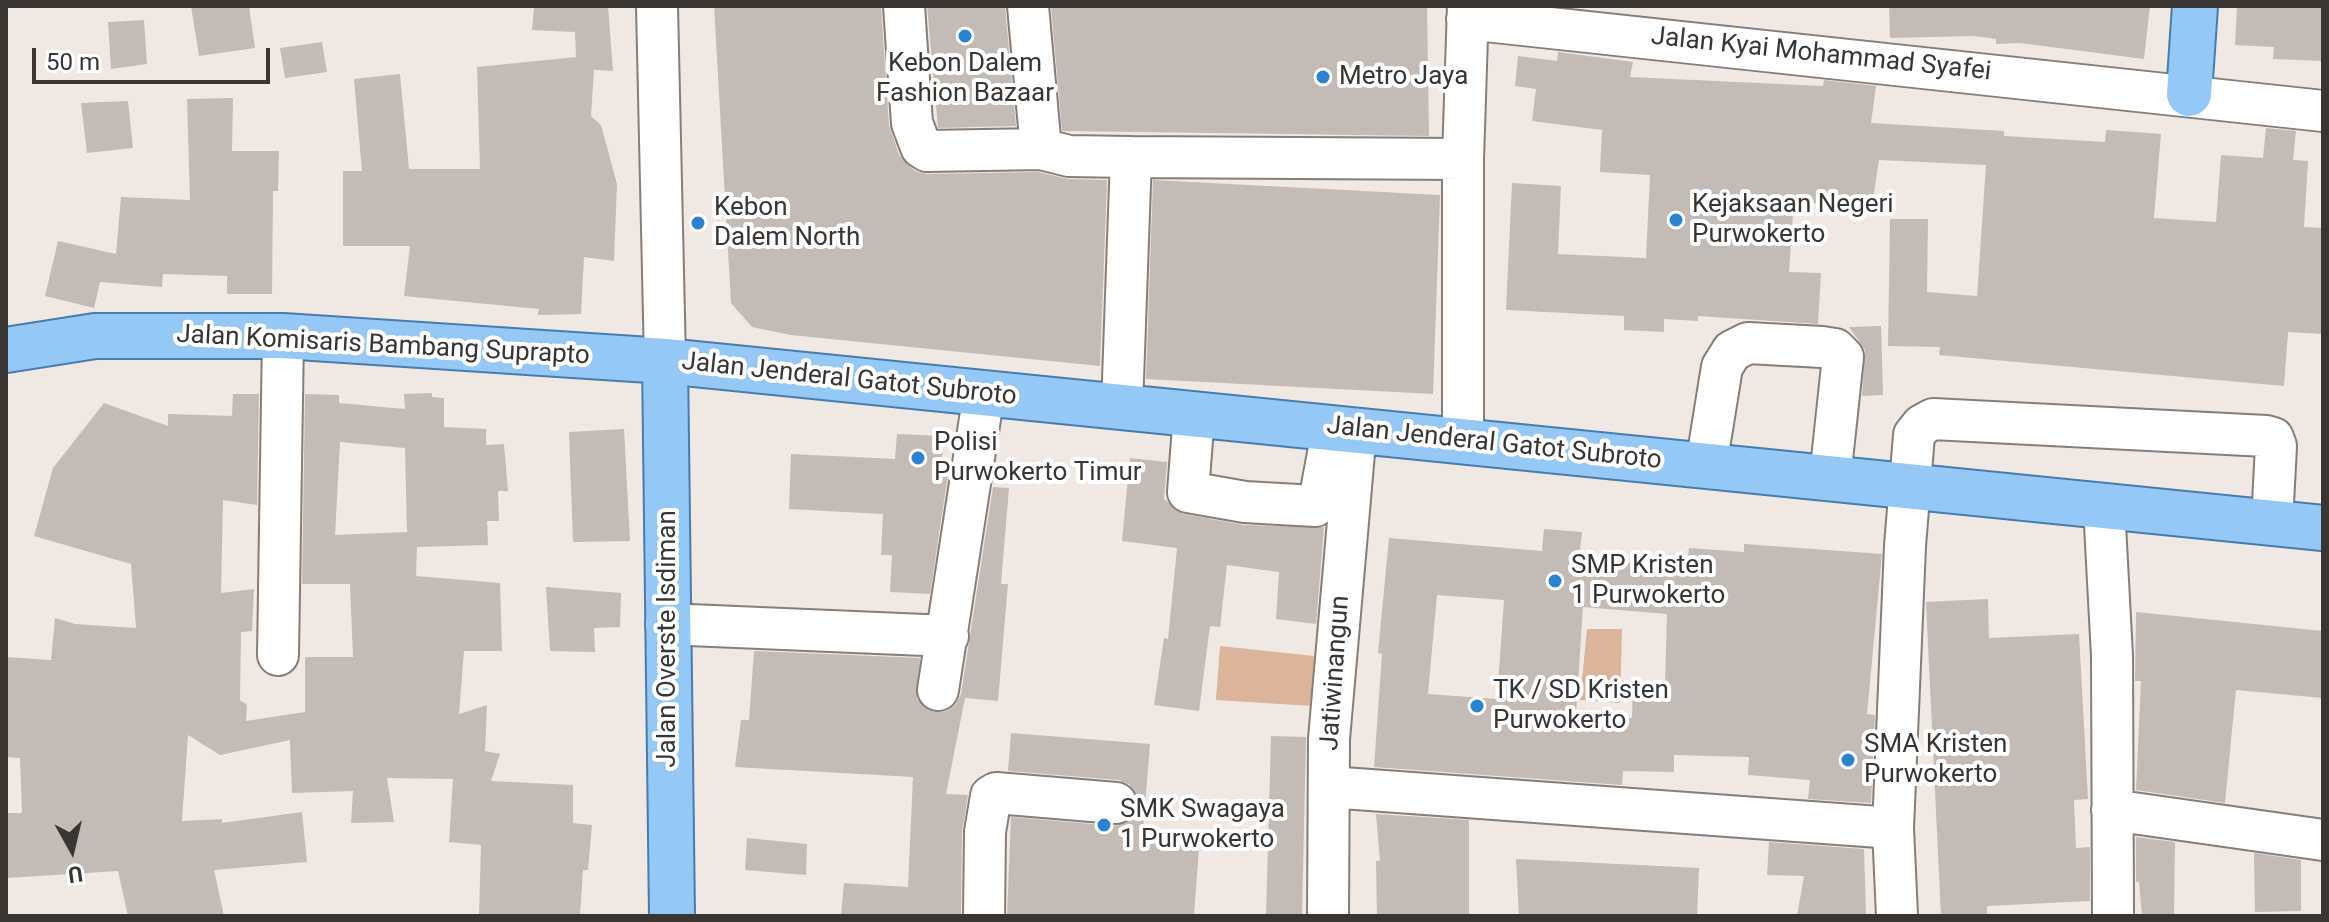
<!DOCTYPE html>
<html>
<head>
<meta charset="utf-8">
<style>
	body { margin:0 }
	#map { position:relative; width:2329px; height:922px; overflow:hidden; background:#f0e8e3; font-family:Roboto,sans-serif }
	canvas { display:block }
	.frame { position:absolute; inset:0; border:8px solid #393533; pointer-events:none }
	.north { position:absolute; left:32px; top:810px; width:80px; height:80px; -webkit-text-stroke:6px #fff; paint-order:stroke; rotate:172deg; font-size:22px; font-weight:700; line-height:32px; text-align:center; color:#393533 }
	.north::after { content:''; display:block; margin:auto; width:28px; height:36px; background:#393533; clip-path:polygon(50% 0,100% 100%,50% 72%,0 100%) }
	.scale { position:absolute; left:32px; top:48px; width:238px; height:36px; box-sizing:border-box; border:4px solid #393533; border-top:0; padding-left:10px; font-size:24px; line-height:28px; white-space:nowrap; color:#393533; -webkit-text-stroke:6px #fff; paint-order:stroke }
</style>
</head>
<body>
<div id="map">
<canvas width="2329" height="922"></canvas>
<div class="frame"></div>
<div class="north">U</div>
<div class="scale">50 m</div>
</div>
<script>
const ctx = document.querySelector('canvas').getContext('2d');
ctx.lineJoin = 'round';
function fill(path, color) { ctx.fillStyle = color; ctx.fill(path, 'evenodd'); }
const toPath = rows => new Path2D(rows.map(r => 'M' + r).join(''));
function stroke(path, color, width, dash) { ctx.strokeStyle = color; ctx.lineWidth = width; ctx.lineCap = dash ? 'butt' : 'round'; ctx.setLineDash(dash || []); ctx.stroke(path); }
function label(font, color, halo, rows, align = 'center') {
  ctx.font = font + ' Roboto,sans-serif'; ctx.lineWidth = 8; ctx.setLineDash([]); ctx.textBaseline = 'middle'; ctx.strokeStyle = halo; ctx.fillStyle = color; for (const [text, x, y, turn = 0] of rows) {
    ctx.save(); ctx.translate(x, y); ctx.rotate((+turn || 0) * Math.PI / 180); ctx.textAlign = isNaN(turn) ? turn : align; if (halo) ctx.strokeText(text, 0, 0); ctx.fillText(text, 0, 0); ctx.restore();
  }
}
fill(toPath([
	[1587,629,1622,629,1620,703,1580,700],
	[1220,646,1314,656,1313,706,1216,700]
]), '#dbb49c');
fill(toPath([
	[191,6,249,6,255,48,199,56],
	[534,6,608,6,613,71,594,70,591,116,601,125,617,184,614,261,584,257,581,314,538,315,539,309,404,296,410,246,343,246,343,171,362,171,354,79,400,74,409,169,480,169,477,67,576,57,575,32,532,30],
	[714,6,881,6,889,125,899,155,915,171,927,174,1038,172,1068,179,1107,180,1100,366,791,335,752,327,731,303],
	[927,6,1005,6,1016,126,938,128],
	[1051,6,1427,6,1429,136,1062,131],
	[1889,6,2150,6,2144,59,2020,43,1996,44,1996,39,1974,36,1890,38],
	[2237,6,2323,6,2323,61,2273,59,2274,47,2235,45],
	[144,20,147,64,111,69,108,22],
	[322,42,327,72,285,78,280,48],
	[1558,52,1633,62,1630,77,1823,86,1824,80,1876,86,1871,123,2004,131,2004,136,2105,142,2106,130,2161,134,2154,218,2216,222,2221,155,2263,158,2266,128,2296,131,2293,160,2308,161,2304,227,2323,228,2323,334,2288,332,2284,386,1939,355,1940,347,1888,346,1890,219,1928,219,1927,292,1977,296,1986,165,1879,160,1871,212,1794,200,1789,272,1821,273,1818,324,1698,316,1698,321,1664,319,1664,332,1624,330,1624,316,1506,310,1512,183,1561,186,1558,254,1646,258,1650,175,1600,172,1602,130,1532,121,1536,89,1515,86,1518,56,1557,61],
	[233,98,232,151,279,151,278,191,273,191,272,294,227,294,227,276,163,274,162,287,100,282,94,308,45,296,58,241,116,254,121,197,190,200,187,99],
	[128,101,133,148,87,153,81,103],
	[1153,180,1440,195,1433,394,1146,379],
	[1881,326,1883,395,1862,396,1865,350,1849,327],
	[432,393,432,397,444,398,444,427,486,429,486,445,504,444,508,491,498,491,499,521,487,521,488,545,417,547,416,576,500,583,502,651,464,651,459,714,487,705,485,751,500,754,491,781,573,785,573,823,592,825,588,870,583,870,580,916,479,916,481,845,449,842,453,779,387,778,394,822,351,823,353,791,292,793,290,740,220,755,188,735,182,821,222,819,222,823,302,812,307,862,214,870,224,916,128,916,118,871,6,878,6,813,22,813,20,758,6,757,6,657,51,660,55,618,75,624,136,628,131,564,34,536,53,468,104,403,168,426,168,414,232,416,233,394,259,394,257,505,223,500,221,593,254,589,252,631,241,632,240,700,247,705,246,721,305,712,305,657,353,657,350,584,302,584,305,394,339,395,339,403,405,409,404,394],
	[340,442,405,448,407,532,335,535],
	[624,429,630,541,573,542,569,432],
	[897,434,943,436,942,461,950,461,930,594,890,592,892,555,881,555,883,514,789,509,791,454,895,459],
	[1130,458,1167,462,1164,499,1183,514,1244,525,1324,527,1316,624,1276,619,1279,572,1227,565,1220,627,1210,626,1199,711,1154,705,1164,638,1168,639,1177,548,1122,541],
	[993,487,1009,488,1001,584,1008,584,998,701,965,698,946,794,968,795,962,832,961,916,841,916,844,883,908,887,913,777,735,767,741,720,749,720,754,651,920,658,917,699,934,712,947,711,956,704,961,694],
	[1544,529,1582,532,1579,558,1687,567,1689,548,1744,552,1744,544,1882,554,1867,714,1875,715,1871,803,1808,799,1810,780,1748,775,1749,757,1674,755,1674,772,1623,771,1622,785,1374,767,1382,654,1378,653,1389,538,1542,551],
	[1437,595,1504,600,1497,699,1428,694],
	[1583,607,1667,614,1665,684,1633,683,1632,718,1576,714],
	[546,587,621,593,620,627,594,628,595,652,550,651],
	[1988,599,1989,638,2079,634,2088,799,2074,800,2076,848,2090,847,2090,901,1987,906,1987,916,1941,916,1926,602],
	[2136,612,2323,631,2323,698,2236,690,2225,803,2136,790,2141,681,2135,681],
	[1011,733,1150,744,1142,842,1199,847,1194,916,1007,916,1011,817,1115,826,1134,817,1139,804,1130,785,1119,780,1008,771],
	[1271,736,1306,737,1302,916,1266,916],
	[1376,814,1469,820,1469,915,1377,916,1376,861,1380,861],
	[2136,837,2175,842,2174,916,2142,916,2139,882,2136,882],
	[747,838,807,844,806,875,745,870],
	[1769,842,1864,849,1866,916,1797,916,1804,876,1767,875],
	[2254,853,2301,860,2301,911,2255,912],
	[1516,859,1699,868,1697,916,1519,916]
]), '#c3bbb6');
const minor = toPath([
	[657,6,665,361],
	[904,6,912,123,921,147,927,151,1041,149],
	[1028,6,1041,149,1069,156,1131,157,1122,407],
	[1467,19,2323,111],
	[1131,157,1463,159],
	[1194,414,1188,492,1245,502,1315,506,1319,502,1332,432],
	[1463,441,1463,159,1468,6],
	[1706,466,1722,367,1732,351,1748,343,1822,347,1835,349,1843,357,1830,478],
	[2104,506,2112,656,2113,916],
	[666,624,948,636],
	[278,655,283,336],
	[938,690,984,393],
	[1329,787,1893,828],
	[2112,810,2323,840],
	[984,916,985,832,991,796,996,793,1116,803],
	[1328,916,1329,739,1356,430],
	[1897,916,1893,828,1905,546,1914,435,1922,425,1933,419,2266,436,2273,438,2276,446,2272,523]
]);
const major = toPath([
	[2189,94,2195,6],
	[6,350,95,336,283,336,665,361,2323,528],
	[665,361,672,916]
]);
stroke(minor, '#857e79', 44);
stroke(major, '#487cad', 48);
stroke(minor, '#fff', 40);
stroke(major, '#96c8f5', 44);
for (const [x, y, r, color] of [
	[965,36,8,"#2983d0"],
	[1323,77,8,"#2983d0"],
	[1676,220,8,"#2983d0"],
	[698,223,8,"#2983d0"],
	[918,458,8,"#2983d0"],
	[1555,581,8,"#2983d0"],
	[1477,706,8,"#2983d0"],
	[1848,760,8,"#2983d0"],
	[1104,825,8,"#2983d0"]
]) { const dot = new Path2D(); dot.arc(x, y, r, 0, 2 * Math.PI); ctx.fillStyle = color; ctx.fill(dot); stroke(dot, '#fff', 3); }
label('26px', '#393533', '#fff', [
	["Jalan Kyai Mohammad Syafei",1821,55,6],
	["Jalan Komisaris Bambang Suprapto",383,346,3],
	["Jalan Jenderal Gatot Subroto",849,380,6],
	["Jalan Jenderal Gatot Subroto",1494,444,6],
	["Jalan Overste Isdiman",668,639,-90],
	["Jatiwinangun",1336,673,-86]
]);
label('26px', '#393533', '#fff', [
	["Kebon Dalem",965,64,"center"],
	["Fashion Bazaar",965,94,"center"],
	["Metro Jaya",1339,77],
	["Kejaksaan Negeri",1692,205],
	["Purwokerto",1692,235],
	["Kebon",714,208],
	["Dalem North",714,238],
	["Polisi",934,443],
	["Purwokerto Timur",934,473],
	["SMP Kristen",1571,566],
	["1 Purwokerto",1571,596],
	["TK / SD Kristen",1493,691],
	["Purwokerto",1493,721],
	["SMA Kristen",1864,745],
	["Purwokerto",1864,775],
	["SMK Swagaya",1120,810],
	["1 Purwokerto",1120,840]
], 'left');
</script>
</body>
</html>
